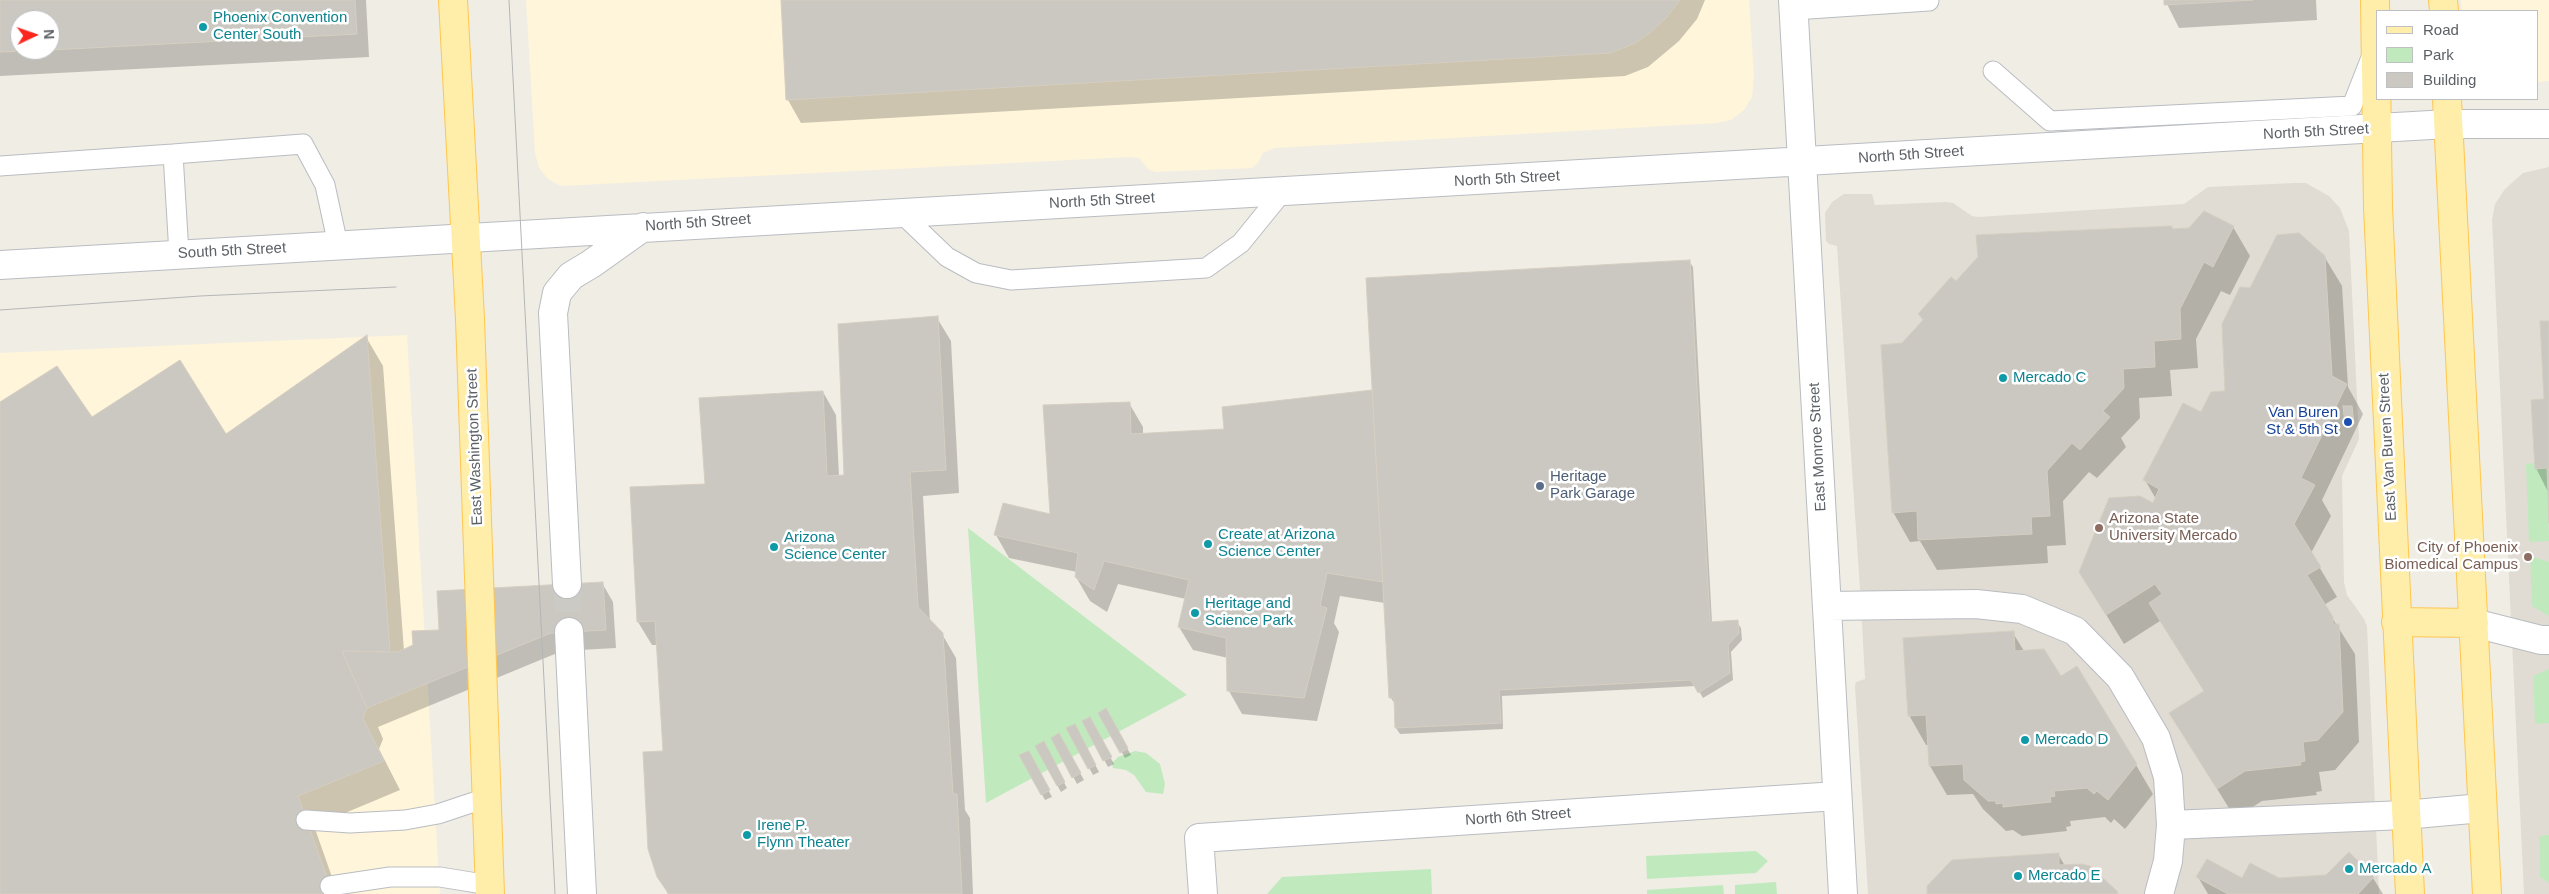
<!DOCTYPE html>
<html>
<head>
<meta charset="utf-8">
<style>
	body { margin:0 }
	#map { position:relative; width:2549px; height:894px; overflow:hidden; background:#f0ede4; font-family:Helvetica,sans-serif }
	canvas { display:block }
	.legend { position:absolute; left:2376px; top:10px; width:162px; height:90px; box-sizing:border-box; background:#fff; border:1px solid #bec0c2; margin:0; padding:6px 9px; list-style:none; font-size:15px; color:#5c6166 }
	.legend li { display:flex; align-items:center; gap:10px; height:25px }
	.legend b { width:25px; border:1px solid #bec0c2 }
	.north { position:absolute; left:10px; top:10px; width:50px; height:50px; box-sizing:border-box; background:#fff; border:1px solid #bec0c2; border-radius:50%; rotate:87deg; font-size:14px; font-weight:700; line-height:20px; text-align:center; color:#5c6166 }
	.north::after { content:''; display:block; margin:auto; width:18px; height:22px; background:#fb271f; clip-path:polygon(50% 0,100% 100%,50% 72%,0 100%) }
</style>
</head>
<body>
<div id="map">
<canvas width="2549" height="894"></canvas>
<ul class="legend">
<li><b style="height:6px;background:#fea"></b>Road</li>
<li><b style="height:14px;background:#c0eabe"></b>Park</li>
<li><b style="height:14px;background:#cbc7c1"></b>Building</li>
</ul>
<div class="north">N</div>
</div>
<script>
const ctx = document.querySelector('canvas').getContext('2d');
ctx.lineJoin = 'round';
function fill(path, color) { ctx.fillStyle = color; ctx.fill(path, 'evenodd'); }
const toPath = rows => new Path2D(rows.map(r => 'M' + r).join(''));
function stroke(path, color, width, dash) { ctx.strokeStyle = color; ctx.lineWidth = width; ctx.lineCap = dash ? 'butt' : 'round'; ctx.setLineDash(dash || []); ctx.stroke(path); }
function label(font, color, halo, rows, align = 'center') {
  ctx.font = font + ' Helvetica,sans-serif'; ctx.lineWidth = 5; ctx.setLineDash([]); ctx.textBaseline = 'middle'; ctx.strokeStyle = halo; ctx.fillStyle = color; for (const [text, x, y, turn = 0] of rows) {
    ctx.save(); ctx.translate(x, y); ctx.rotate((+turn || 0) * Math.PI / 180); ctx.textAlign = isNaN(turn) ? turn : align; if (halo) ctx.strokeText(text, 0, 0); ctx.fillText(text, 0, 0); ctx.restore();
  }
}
fill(toPath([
	[526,0,1749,0,1754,76,1752,97,1744,110,1731,120,1717,123,1275,148,1263,153,1258,163,1252,168,1155,172,1148,169,1139,158,1130,157,561,186,548,179,539,168,535,153],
	[2461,0,2549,0,2549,81,2538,82,2538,11,2462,11],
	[407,335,440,894,0,894,0,353]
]), '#fff5da');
fill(toPath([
	[2549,167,2549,894,2524,894,2492,220,2495,204,2505,189,2523,173],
	[2295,183,2306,183,2329,196,2340,208,2349,231,2359,439,2342,476,2344,582,2347,595,2364,619,2367,626,2379,894,1868,894,1855,686,1856,682,1865,679,1861,604,1837,246,1829,244,1826,241,1825,213,1832,202,1844,194,1872,194,1875,205,1946,202,1953,203,1972,216,1978,217,2184,204,2208,187]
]), '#e0dcd3');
fill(toPath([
	[2535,463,2535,469,2547,468,2549,541,2529,542,2526,464],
	[968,528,1187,695,986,803],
	[2530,556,2549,562,2549,616,2532,606],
	[2549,669,2549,723,2535,724,2533,676],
	[1135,751,1146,753,1160,764,1165,784,1163,794,1146,792,1134,775,1126,770,1113,768,1112,763,1118,757],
	[2549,835,2549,883,2540,877,2539,836],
	[1756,851,1768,861,1756,873,1647,879,1646,856],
	[1431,869,1432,894,1267,894,1282,877],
	[1776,882,1777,894,1735,894,1735,885],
	[1723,885,1724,894,1647,894,1647,890]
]), '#c0eabe');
fill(toPath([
	[0,0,366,0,369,57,0,76],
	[20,20,50,20,50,50,20,50],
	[782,0,1705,0,1697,19,1679,41,1648,67,1625,76,801,123,788,100],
	[2165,0,2316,0,2317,20,2179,28],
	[2172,227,2173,230,2233,227,2250,256,2230,295,2221,291,2196,339,2198,368,2170,370,2172,396,2139,398,2140,418,2121,438,2126,447,2097,478,2089,472,2063,501,2066,545,2047,546,2048,563,1937,570,1920,541,1910,542,1893,512,1903,345,1924,321,1919,314,1956,283],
	[2324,256,2342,286,2348,387,2363,414,2322,500,2331,516,2311,553,2337,597,2324,605,2355,654,2359,742,2335,770,2319,772,2322,791,2316,792,2317,795,2262,801,2235,818,2171,714,2205,692,2160,621,2124,644,2080,572,2153,504,2156,499,2145,480,2201,414,2226,392,2251,289],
	[1689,261,1693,267,1712,623,1737,622,1741,628,1742,640,1731,652,1733,680,1703,698,1696,686,1502,696,1503,729,1400,734,1396,728,1395,704,1391,698,1385,603,1340,596,1334,623,1339,632,1317,721,1242,714,1229,691,1228,658,1193,650,1179,627,1186,599,1118,584,1107,612,1090,601,1076,577,1077,572,1009,558,996,535,1051,516,1129,403,1143,427,1143,435,1225,430,1371,391,1374,396],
	[937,318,951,341,959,493,923,496,930,622,942,634,956,658,965,810,970,818,973,894,668,894,658,876,664,752,658,645,652,645,638,622,706,485,823,392,836,415,839,476,846,476],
	[2549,322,2549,494,2536,468,2545,401],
	[366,337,383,366,404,651,440,631,602,583,613,602,616,648,562,651,378,727,383,739,379,749,400,790,314,826,338,894,0,894,0,404,226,436],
	[2013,633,2024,651,2061,678,2136,765,2153,794,2125,829,2114,819,2111,823,2105,817,2070,821,2071,826,2066,827,2067,831,2022,836,2013,830,2006,831,1983,809,1973,794,1947,795,1930,766,1929,745,1926,745,1909,715],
	[1105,710,1131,755,1125,758,1100,713],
	[1089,718,1114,764,1108,767,1083,721],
	[1068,729,1078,732,1099,772,1093,775],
	[1059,735,1084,780,1077,784,1053,738],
	[1043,743,1067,788,1061,792,1036,747],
	[1028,752,1052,797,1045,800,1021,756],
	[2058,854,2065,866,2118,894,1928,894],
	[2198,877,2278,880,2373,878,2383,894,2208,894]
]), '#0003');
const building = toPath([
	[0,0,355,0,357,34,50,50,50,20,20,20,20,50,47,50,0,52,0,0],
	[781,0,1680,0,1666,18,1651,32,1635,43,1611,53,786,100,781,0],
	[2164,0,2253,0,2164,5,2164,0],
	[2204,211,2234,226,2213,267,2204,262,2180,309,2181,339,2154,341,2155,367,2123,369,2124,388,2103,411,2110,417,2080,450,2072,443,2047,471,2050,516,2031,517,2032,534,1918,540,1917,511,1892,513,1881,345,1902,343,1924,319,1918,314,1951,277,1956,281,1978,257,1976,235,2172,226,2172,229,2189,228,2204,211],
	[2299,233,2325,256,2332,376,2347,384,2301,478,2315,485,2294,524,2321,567,2307,575,2333,617,2333,624,2339,624,2343,712,2318,740,2303,742,2305,761,2300,762,2301,765,2245,771,2217,789,2169,713,2204,691,2149,603,2162,594,2155,584,2106,615,2079,572,2109,498,2140,496,2153,503,2159,489,2143,480,2183,403,2201,412,2211,392,2225,391,2222,324,2240,287,2250,288,2277,235,2299,233],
	[1690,260,1710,622,1738,620,1739,633,1728,645,1730,673,1698,693,1691,680,1499,690,1501,723,1395,728,1394,698,1389,698,1366,278,1690,260],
	[938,316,946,470,910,472,918,607,943,633,953,794,957,794,962,894,669,894,657,877,648,849,643,752,663,751,655,621,637,622,630,487,705,484,699,398,802,392,823,391,827,476,844,475,838,324,938,316],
	[2540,321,2549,321,2549,523,2547,468,2535,469,2531,400,2544,399,2540,321],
	[367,335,390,652,342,651,367,708,363,718,384,761,298,796,333,894,0,894,0,402,57,366,92,417,180,360,226,434,367,335],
	[1372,390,1383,582,1327,573,1320,606,1327,608,1304,698,1227,691,1226,638,1178,627,1189,580,1104,561,1094,590,1075,577,1078,553,994,535,1003,503,1050,514,1043,405,1130,402,1131,434,1224,429,1222,407,1372,390],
	[2343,406,2352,406,2354,424,2345,425,2343,406],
	[603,582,606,630,551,633,367,708,342,651,398,652,413,645,412,631,439,630,437,591,603,582],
	[2014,631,2015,651,2044,649,2061,676,2077,666,2137,764,2108,800,2097,791,2094,794,2087,788,2054,791,2055,796,2050,797,2051,802,2003,807,2003,803,1996,804,1996,801,1988,801,1964,780,1963,764,1929,766,1926,715,1908,716,1903,638,2014,631],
	[1106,708,1128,748,1120,753,1098,713,1106,708],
	[1090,717,1112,757,1103,761,1082,721,1090,717],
	[1075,724,1096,765,1088,769,1066,728,1075,724],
	[1059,733,1081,773,1072,778,1051,738,1059,733],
	[1044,741,1065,782,1057,786,1035,746,1044,741],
	[1029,751,1050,790,1041,795,1019,755,1029,751],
	[2349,852,2374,877,2358,894,2228,894,2196,877,2207,859,2242,878,2250,863,2279,878,2326,875,2349,852],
	[2059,853,2059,865,2081,864,2090,866,2118,892,2116,894,1927,894,1927,886,1952,860,2059,853]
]);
fill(building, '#cbc7c1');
stroke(building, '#d5cec1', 1);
stroke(toPath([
	[567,584,569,632]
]), '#cbcac4', 28, [28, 14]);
const lane = toPath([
	[1794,10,1929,1],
	[1993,71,2050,121,2352,106,2372,55],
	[0,166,173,154],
	[900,212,947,257,976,273,1011,280,1206,268,1241,243,1284,190],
	[179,254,173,154,303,144,325,185,338,245],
	[306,820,350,823,405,820,438,814,486,798],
	[330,886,390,877,440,877,489,885]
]);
const street = toPath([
	[1793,0,1843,894],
	[0,265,2448,124,2549,124],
	[567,584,553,313,557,293,571,276,591,264,643,227],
	[1827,606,1976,604,2022,609,2075,631,2120,677,2156,738,2168,777,2171,825,2168,861,2159,894],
	[2474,623,2541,640,2549,640],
	[569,632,582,894],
	[2171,825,2404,815,2482,808],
	[1203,894,1199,838,1837,796]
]);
const primary = toPath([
	[453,0,470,319,490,894],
	[2375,0,2378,207,2410,894],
	[2443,0,2444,11],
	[2447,99,2487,894],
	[2396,622,2474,623]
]);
stroke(lane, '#b9bcc1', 21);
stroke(street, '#b9bcc1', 30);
stroke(primary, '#ffc64e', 30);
stroke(lane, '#fff', 19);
stroke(street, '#fff', 28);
stroke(primary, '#fea', 28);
stroke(toPath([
	[509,0,555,894],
	[0,310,200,296,396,287]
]), '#b5b6b7', 1);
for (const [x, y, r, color] of [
	[203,27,5,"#0f9aa8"],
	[2003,378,5,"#0f9aa8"],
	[2348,422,5,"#1a4fb4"],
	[1540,486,5,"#5c6f8a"],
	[2099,528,5,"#8d6e63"],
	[1208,544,5,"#0f9aa8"],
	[774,547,5,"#0f9aa8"],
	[2528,557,5,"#8d6e63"],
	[1195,613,5,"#0f9aa8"],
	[2025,740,5,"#0f9aa8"],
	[747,835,5,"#0f9aa8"],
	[2349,869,5,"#0f9aa8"],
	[2018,876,5,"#0f9aa8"]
]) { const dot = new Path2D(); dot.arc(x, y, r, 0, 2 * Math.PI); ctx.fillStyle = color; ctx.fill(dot); stroke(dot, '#fff', 2); }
label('15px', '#0d838f', '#fff', [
	["Phoenix Convention",213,18],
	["Center South",213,35],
	["Mercado C",2013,378],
	["Create at Arizona",1218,535],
	["Science Center",1218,552],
	["Arizona",784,538],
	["Science Center",784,555],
	["Heritage and",1205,604],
	["Science Park",1205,621],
	["Mercado D",2035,740],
	["Irene P.",757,826],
	["Flynn Theater",757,843],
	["Mercado A",2359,869],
	["Mercado E",2028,876]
], 'left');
label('15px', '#5c6166', '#fff', [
	["North 5th Street",2316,132,-3],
	["North 5th Street",1911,155,-4],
	["North 5th Street",1507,179,-3],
	["North 5th Street",1102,201,-3],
	["North 5th Street",698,223,-4],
	["South 5th Street",232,251,-3],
	["East Washington Street",475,447,-92],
	["East Monroe Street",1818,447,-93],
	["East Van Buren Street",2388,447,-93],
	["North 6th Street",1518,817,-4]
]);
label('15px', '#164399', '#fff', [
	["Van Buren",2338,413],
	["St & 5th St",2338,430]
], 'right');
label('15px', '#4e5e75', '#fff', [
	["Heritage",1550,477],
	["Park Garage",1550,494]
], 'left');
label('15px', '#785e54', '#fff', [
	["Arizona State",2109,519],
	["University Mercado",2109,536],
	["City of Phoenix",2518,548,"right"],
	["Biomedical Campus",2518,565,"right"]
], 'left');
</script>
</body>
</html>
